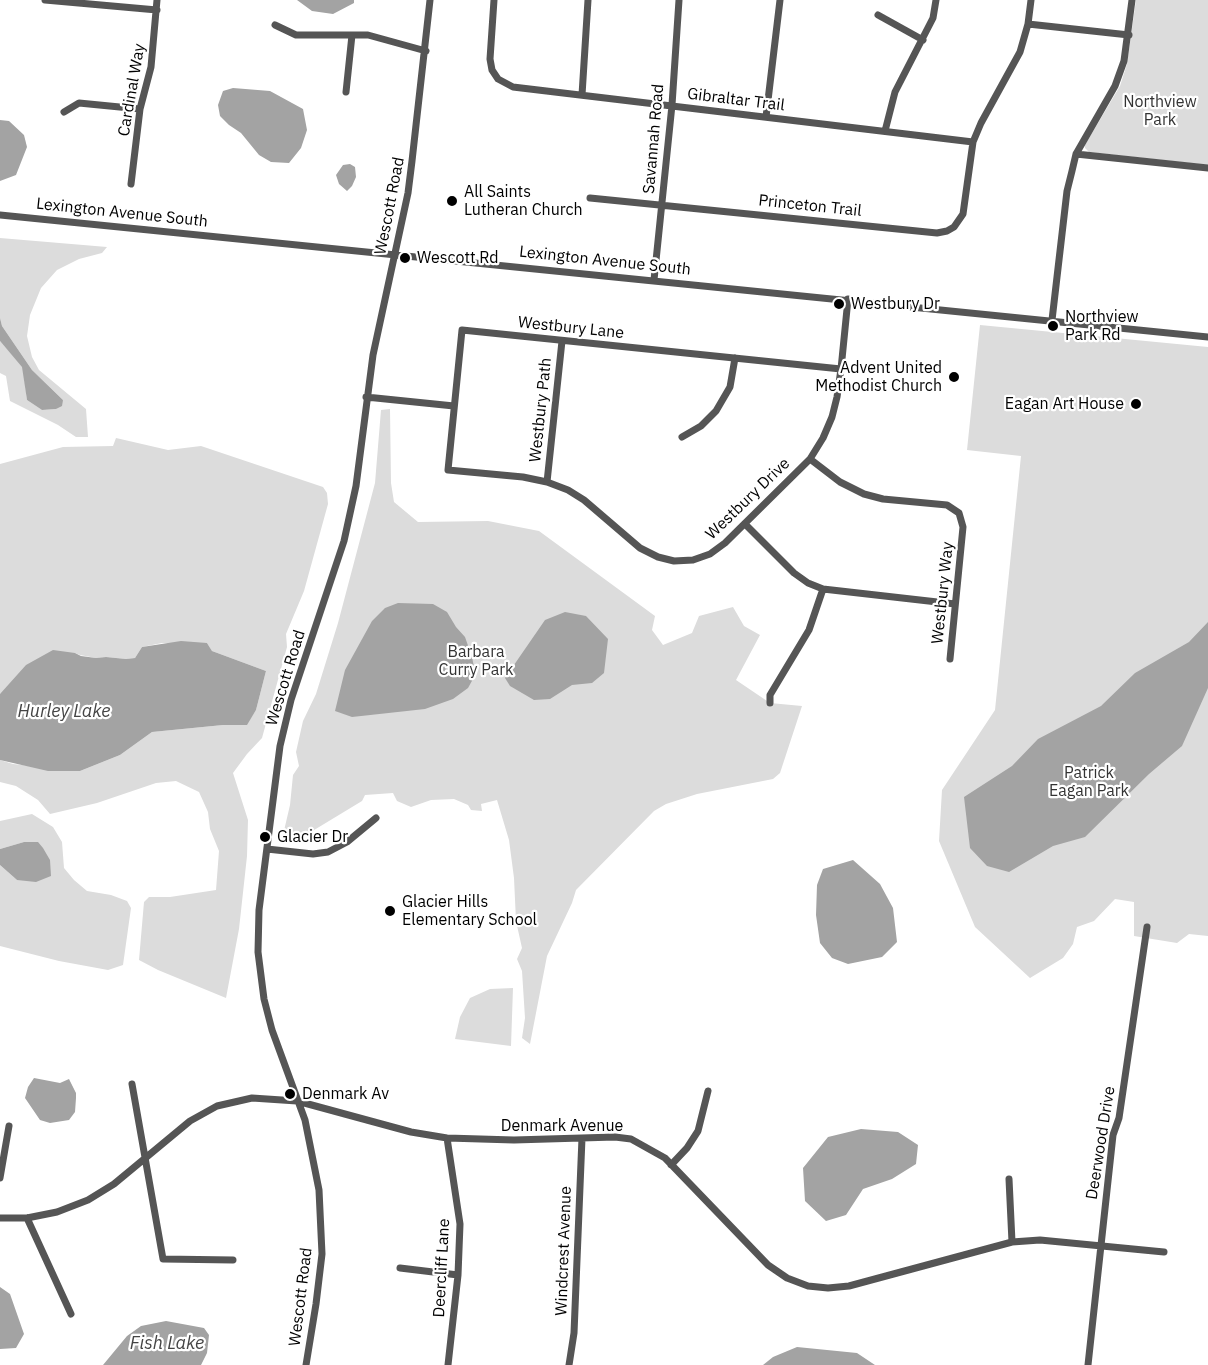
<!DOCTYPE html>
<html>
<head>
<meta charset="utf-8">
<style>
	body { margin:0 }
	canvas { display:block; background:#fff }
</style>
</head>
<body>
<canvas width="1208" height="1365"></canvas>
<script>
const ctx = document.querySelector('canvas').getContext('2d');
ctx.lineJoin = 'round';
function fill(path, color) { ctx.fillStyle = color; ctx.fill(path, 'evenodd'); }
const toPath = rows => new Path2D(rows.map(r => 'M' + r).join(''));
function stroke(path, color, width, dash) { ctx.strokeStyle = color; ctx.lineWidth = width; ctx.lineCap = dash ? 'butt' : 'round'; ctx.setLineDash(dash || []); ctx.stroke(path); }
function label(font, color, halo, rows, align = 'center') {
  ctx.font = font + ' "IBM Plex Sans",sans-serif'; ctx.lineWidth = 4.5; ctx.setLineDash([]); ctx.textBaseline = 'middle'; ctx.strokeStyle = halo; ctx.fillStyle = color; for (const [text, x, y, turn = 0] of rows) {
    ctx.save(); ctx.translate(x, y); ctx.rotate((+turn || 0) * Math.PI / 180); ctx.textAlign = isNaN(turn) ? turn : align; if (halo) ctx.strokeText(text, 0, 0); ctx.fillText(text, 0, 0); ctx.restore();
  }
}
fill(toPath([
	[1136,0,1208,0,1208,165,1089,152,1085,148,1085,145,1120,86,1127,64],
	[0,238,107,247,102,253,79,259,57,270,41,288,30,315,27,336,32,357,39,370,86,409,88,437,76,437,58,425,10,401,6,376,0,373,0,341,23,367,27,400,42,410,56,409,63,400,32,370,2,326,0,318],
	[980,325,1208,347,1208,936,1189,934,1177,943,1134,936,1134,902,1115,899,1094,921,1077,927,1073,944,1063,958,1030,978,975,927,939,841,942,790,995,710,1021,456,967,450],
	[390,409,391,483,394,502,418,522,488,521,539,531,655,616,652,630,663,645,692,633,699,616,733,607,744,626,760,635,736,680,770,703,802,706,780,773,773,779,697,794,666,804,654,811,576,890,572,903,547,956,530,1044,522,1038,525,1018,522,971,517,959,522,948,516,921,514,878,509,840,497,800,481,804,482,811,471,810,468,805,454,799,431,800,411,807,397,801,393,793,365,795,362,801,291,844,283,835,290,805,293,775,299,766,296,752,303,721,316,694,338,623,375,483,381,410],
	[116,438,168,450,201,446,323,487,327,493,328,504,304,591,286,634,287,647,262,738,247,754,233,773,248,820,247,856,239,929,226,998,158,970,139,960,144,902,149,897,170,897,216,890,219,851,210,829,208,812,199,792,176,781,156,783,97,803,50,814,38,800,16,786,0,782,0,760,13,764,80,771,120,755,152,732,223,725,246,725,256,710,266,671,212,651,207,643,162,643,142,647,135,658,126,659,106,657,96,658,80,655,75,653,0,694,0,464,63,447,113,446],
	[32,814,53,827,62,842,64,868,74,880,87,891,111,895,127,901,131,908,123,965,108,970,59,961,0,946,0,865,17,880,24,842,0,849,0,821],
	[513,988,511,1046,455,1039,460,1017,470,998,490,989]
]), '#dcdcdc');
fill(toPath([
	[297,0,354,0,354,3,333,14,312,11],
	[233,88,270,91,303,109,307,130,301,148,289,163,271,162,259,155,241,133,229,125,220,116,218,105,223,91],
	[0,120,9,121,24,135,27,147,16,175,0,181],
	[350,164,355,167,356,177,352,186,347,191,339,184,336,175,343,165],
	[0,318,2,326,32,370,63,400,62,406,56,409,42,410,27,400,22,367,0,341],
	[398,603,433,604,447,612,456,627,465,637,472,657,474,667,473,679,468,688,453,699,425,709,352,717,335,711,345,670,372,621,385,608],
	[565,612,586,616,608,639,604,673,592,683,572,685,550,699,534,700,510,686,505,678,545,620],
	[1208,622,1208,688,1182,746,1149,774,1085,837,1053,846,1009,872,987,866,970,848,964,797,1012,766,1038,739,1101,706,1135,673,1189,642],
	[181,641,207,643,212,651,266,671,256,710,247,725,223,725,152,732,120,755,80,771,48,771,0,760,0,694,26,665,53,650,75,653,81,656,96,658,106,657,126,659,135,658,142,647],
	[24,842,38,842,43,848,50,860,51,876,36,882,17,880,0,865,0,849],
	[853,860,880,884,893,908,897,942,882,957,848,964,832,958,820,943,816,915,817,885,823,869],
	[34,1078,60,1083,69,1079,76,1093,76,1098,75,1112,69,1120,50,1123,40,1120,25,1098,28,1087],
	[861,1129,898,1132,918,1145,916,1164,892,1179,863,1189,846,1215,826,1221,805,1201,803,1168,828,1137],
	[0,1287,10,1294,24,1334,16,1348,0,1349],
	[166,1321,204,1328,209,1335,207,1353,201,1365,103,1365,127,1336,141,1326],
	[797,1347,857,1353,875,1365,763,1365,773,1357]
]), '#a3a3a3');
stroke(toPath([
	[45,0,157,10],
	[494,0,490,59,492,70,498,79,513,87,973,142],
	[878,15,923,40],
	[1028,24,1129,35],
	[275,25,296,35,368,35,426,51],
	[346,92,352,35],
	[582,95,588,0],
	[64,112,79,103,140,109],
	[766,117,780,0],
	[885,131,895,92,933,18,936,0],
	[1076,154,1208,168],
	[131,184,140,109,151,67,157,0],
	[590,198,937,233,947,231,954,227,963,214,973,142,981,123,1020,52,1028,24,1031,0],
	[0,215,1208,337],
	[654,280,672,105,679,0],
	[1052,320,1067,191,1072,171,1076,154,1115,86,1124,61,1132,0],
	[841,369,462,330,448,470,523,477,547,482,568,490,584,500,640,548,658,557,674,561,693,560,710,554,725,543,810,459,823,438,832,417,837,397,841,369,848,299],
	[366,397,454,406],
	[682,437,701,426,716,411,730,387,735,358],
	[810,459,840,482,864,494,883,499,947,505,959,513,963,527,950,659],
	[547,482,562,341],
	[745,524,794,573,808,583,823,589,955,604],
	[770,703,770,695,809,630,823,589],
	[267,849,313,854,328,852,347,842,376,818],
	[132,1084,163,1259,233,1260],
	[447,1138,460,1224,458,1275,448,1365],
	[671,1165,687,1148,698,1131,708,1091],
	[0,1178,9,1126],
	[1009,1179,1012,1242],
	[0,1218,27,1218,57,1212,88,1200,114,1184,190,1121,217,1106,252,1098,297,1101,411,1132,447,1138,514,1140,615,1137,631,1139,665,1158,768,1265,787,1278,808,1286,828,1288,849,1286,1012,1242,1040,1240,1164,1252],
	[27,1218,71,1314],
	[400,1268,458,1275],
	[306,1365,316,1304,322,1254,319,1190,305,1120,272,1030,264,999,258,952,259,910,280,746,291,700,344,541,356,486,373,355,408,193,412,161,430,0],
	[569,1365,574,1333,582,1138],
	[1088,1365,1113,1135,1119,1118,1147,927]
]), '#555', 7);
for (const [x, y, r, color] of [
	[452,201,6,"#000"],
	[405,258,6,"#000"],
	[839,304,6,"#000"],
	[1053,326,6,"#000"],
	[954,377,6,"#000"],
	[1136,404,6,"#000"],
	[265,837,6,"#000"],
	[390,911,6,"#000"],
	[290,1094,6,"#000"]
]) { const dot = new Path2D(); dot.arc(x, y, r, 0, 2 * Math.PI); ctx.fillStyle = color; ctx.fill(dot); stroke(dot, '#fff', 2); }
label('16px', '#000', '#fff', [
	["Cardinal Way",132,90,-80],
	["Gibraltar Trail",736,100,7],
	["Savannah Road",654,139,-85],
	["Wescott Road",390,206,-79],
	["Princeton Trail",810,206,6],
	["Lexington Avenue South",122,213,6],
	["Lexington Avenue South",605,261,6],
	["Westbury Lane",571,328,6],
	["Westbury Path",541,410,-84],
	["Westbury Drive",748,499,-44],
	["Westbury Way",943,593,-84],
	["Wescott Road",286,678,-73],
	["Denmark Avenue",562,1126],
	["Deerwood Drive",1101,1143,-81],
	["Windcrest Avenue",564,1251,-88],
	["Deercliff Lane",442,1268,-87],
	["Wescott Road",301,1297,-83]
]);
label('16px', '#333', '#fff', [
	["Northview",1160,102],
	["Park",1160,120],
	["Barbara",476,652],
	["Curry Park",476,670],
	["Patrick",1089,773],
	["Eagan Park",1089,791]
]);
label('16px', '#000', '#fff', [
	["All Saints",464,192],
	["Lutheran Church",464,210],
	["Wescott Rd",417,258],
	["Westbury Dr",851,304],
	["Northview",1065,317],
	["Park Rd",1065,335],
	["Advent United",942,368,"right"],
	["Methodist Church",942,386,"right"],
	["Eagan Art House",1124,404,"right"],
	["Glacier Dr",277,837],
	["Glacier Hills",402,902],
	["Elementary School",402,920],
	["Denmark Av",302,1094]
], 'left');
label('italic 18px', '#444', '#fff', [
	["Hurley Lake",64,712],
	["Fish Lake",167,1344]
]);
</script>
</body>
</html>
